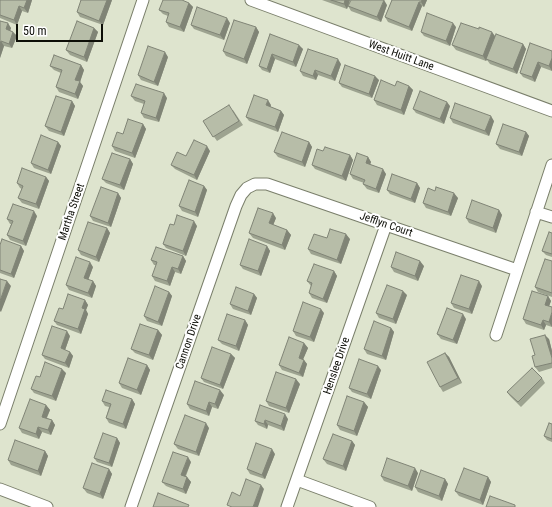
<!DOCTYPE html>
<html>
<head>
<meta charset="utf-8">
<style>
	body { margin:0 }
	#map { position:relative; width:552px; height:507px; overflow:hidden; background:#dee4ce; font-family:"Roboto Condensed",sans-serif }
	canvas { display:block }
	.scale { position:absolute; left:16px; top:24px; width:87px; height:18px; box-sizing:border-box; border:2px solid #0d0e07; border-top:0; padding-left:5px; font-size:12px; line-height:14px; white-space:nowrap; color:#0d0e07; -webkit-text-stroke:3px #fff; paint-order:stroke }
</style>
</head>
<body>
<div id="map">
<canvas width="552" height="507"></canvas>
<div class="scale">50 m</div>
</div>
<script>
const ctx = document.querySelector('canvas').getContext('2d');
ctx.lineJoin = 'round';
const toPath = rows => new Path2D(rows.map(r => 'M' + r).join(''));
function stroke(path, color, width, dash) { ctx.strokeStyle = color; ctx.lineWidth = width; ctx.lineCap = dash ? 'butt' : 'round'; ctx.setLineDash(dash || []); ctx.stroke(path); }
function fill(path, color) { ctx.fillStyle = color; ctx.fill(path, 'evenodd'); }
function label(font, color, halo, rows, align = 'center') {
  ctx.font = font + ' "Roboto Condensed",sans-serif'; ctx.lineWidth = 4; ctx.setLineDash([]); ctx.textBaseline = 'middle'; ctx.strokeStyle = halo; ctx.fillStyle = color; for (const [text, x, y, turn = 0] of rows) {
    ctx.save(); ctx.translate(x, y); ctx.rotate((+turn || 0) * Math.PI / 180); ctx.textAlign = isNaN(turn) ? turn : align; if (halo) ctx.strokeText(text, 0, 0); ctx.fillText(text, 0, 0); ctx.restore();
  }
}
const minor = toPath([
	[251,0,552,111],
	[536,212,552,217],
	[496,335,552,165],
	[0,424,143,0],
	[297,480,370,507],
	[0,489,47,507],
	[131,507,236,206,241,195,247,188,255,184,267,184,517,270],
	[287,507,386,225]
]);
stroke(minor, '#7a7f6b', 13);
stroke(minor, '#fff', 11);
fill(toPath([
	[0,0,32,0,28,13,22,11,17,25,0,18],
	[112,0,103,25,80,17,77,12],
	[322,0,350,0,347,9],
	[392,0,427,0,424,7,422,6,412,31,388,22,385,17],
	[189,3,193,7,184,32,169,27,166,22,168,16,163,14,159,10],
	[387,5,381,22,351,11,348,6],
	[0,21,11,28,10,30,13,32,17,36,12,48,4,46,0,58],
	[230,23,224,40,194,29,191,25],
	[256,27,259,32,247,64,226,56,223,51],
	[456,27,450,46,424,36,421,32],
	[94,28,98,32,87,62,70,55,66,50],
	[270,34,303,49,296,67,275,59,270,73,262,70,259,66],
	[495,36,523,44,526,49,517,74,490,64,487,60,486,61,456,50,452,45],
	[552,51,552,71,541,67,535,82,523,77,520,73],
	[168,57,158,86,141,80,138,75],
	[341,64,335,81,318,75,316,80,303,76,300,71],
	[81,65,84,70,80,82,83,86,78,99,59,92,56,87,61,73,54,70,50,66],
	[379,80,372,98,342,87,339,83],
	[395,86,409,86,413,90,404,115,377,105,374,100],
	[131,96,167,98,159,122,144,118,141,113,144,104,135,101],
	[72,101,75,106,64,136,49,131,45,126],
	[271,105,271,107,281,111,284,115,278,132,249,121,246,117],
	[450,106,444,124,416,113,413,109],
	[233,110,243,125,217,141,203,121],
	[450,118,494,121,489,136,453,123],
	[143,124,146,129,135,158,115,151,112,146,123,134],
	[526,132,529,136,522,156,500,149,496,144],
	[58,142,61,146,51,174,34,168,31,163],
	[309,142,312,147,305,167,278,157,274,152],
	[210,151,197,180,175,169,171,165,186,156],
	[323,151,350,155,353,160,346,181,315,169,312,165],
	[368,157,371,162,370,164,386,174,379,193,367,189,363,184,364,183,353,179,350,174],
	[130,159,133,164,124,190,106,183,102,179],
	[46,177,49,181,39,209,22,203,18,198,22,189,20,188,17,183],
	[417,183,420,188,415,203,390,194,387,190],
	[204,186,207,190,198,217,182,211,179,206],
	[435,191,458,198,451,216,426,208,423,203],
	[118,193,121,198,111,227,93,221,90,216],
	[499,210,502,215,496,233,469,223,466,218],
	[37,216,26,246,10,240,7,235,11,224,10,224,7,219],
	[276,218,273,225,287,230,291,235,285,250,253,238,249,233],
	[174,225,197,226,186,256,166,248,163,244],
	[107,228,110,233,99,262,81,255,78,250],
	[552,233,552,257,546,255,542,251],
	[327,238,350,239,341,264,311,254,308,249],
	[0,245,21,246,24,251,14,278,0,273],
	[267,246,270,251,261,276,243,269,240,265],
	[183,256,186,261,181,274,175,272,170,286,155,281,152,276,156,265,154,265,151,260],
	[552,261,552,297,538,292,535,287],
	[424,266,418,281,394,272,391,267],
	[93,267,88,280,93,281,96,286,92,298,69,290,66,285],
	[334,271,337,276,327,303,312,298,309,293,311,286,307,281],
	[482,286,472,314,454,308,451,303],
	[169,292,172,296,162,326,147,321,144,316],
	[254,294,257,298,251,315,233,309,230,304],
	[407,295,396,324,379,318,376,313],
	[548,296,551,301,549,306,552,327,546,325,544,330,526,324,523,319],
	[85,300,88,305,86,310,88,314,81,334,57,325,54,321,63,309],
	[324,313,314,342,296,336,293,331],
	[466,319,457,344,441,339,437,334],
	[245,320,248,325,239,351,222,344,218,340],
	[391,328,394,332,386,360,367,354,364,349],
	[158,330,162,335,153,360,135,353,131,349],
	[70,336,65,350,70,352,73,356,69,368,45,359,42,355],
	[549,339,552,351,552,368,539,372,535,367,535,355],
	[304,343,308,348,303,359,307,364,303,377,282,370,279,365],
	[445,353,449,357,462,383,443,392,440,387],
	[231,354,235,358,223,389,204,382,201,378],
	[147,365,150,370,141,395,122,388,119,383],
	[381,370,371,399,352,392,349,388],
	[66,373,56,401,34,393,31,389],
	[542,378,545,383,521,407,510,396,507,392],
	[300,384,289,413,269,406,266,401],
	[224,395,218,409,212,407,209,416,190,409,187,404],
	[132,399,135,404,126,429,109,423,106,418,109,407,105,406,102,401],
	[364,402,368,407,357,436,340,430,337,425],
	[46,405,50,410,47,418,52,420,55,425,51,435,42,432,39,439,22,433,19,428],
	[288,419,284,431,268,425,267,429,258,425,255,421],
	[552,424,552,442,547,440,544,436],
	[209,428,199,456,178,449,174,444],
	[117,438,120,443,112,467,97,462,94,458],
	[352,441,355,445,346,471,327,464,323,459],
	[45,451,48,456,41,476,11,465,8,460],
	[275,454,265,479,250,474,247,469],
	[191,462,186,476,187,477,191,482,186,494,166,486,162,482],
	[109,469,112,474,103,499,87,493,83,488],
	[418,473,412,491,384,481,381,476],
	[488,477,491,482,483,505,459,496,455,491],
	[445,479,448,484,442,501,418,492,415,487]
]), '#9da390');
fill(toPath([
	[27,0,32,0,28,13,24,8],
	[107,0,112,0,103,25,99,21],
	[345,0,350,0,347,9,344,4],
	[384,0,387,5,381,22,377,17],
	[422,0,427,0,424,7,421,2],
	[419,2,422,6,412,31,409,27],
	[189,3,193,7,184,32,180,27],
	[19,6,22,11,17,25,14,20],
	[227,18,230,23,224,40,220,35],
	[8,23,11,28,9,34,6,29],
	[453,23,456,27,450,46,446,41],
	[256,27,259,32,247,64,244,59],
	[94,28,98,32,87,62,84,57],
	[13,32,17,36,12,48,9,44],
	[492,32,495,36,486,61,483,56],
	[1,41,4,46,0,58,0,44],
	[523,44,526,49,517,74,513,69],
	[299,45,303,49,296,67,293,62],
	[165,52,168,57,158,86,154,82],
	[272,54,275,59,270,73,267,69],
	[552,58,552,71,549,66],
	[338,59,341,64,335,81,331,76],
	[538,62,541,67,535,82,532,77],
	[81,65,84,70,80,82,83,86,78,99,75,94,75,80],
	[315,70,318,75,316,80,313,76],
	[375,76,379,80,372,98,369,94],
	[409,86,413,90,404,115,401,110],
	[164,93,167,98,159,122,156,118],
	[268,100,271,105,269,110,266,105],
	[72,101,75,106,64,136,61,132],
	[447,102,450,106,444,124,440,119],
	[281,111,284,115,278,132,275,127],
	[491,116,494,121,489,136,485,131],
	[143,124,146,129,135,158,132,153],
	[526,132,529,136,522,156,519,152],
	[58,142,61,146,51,174,48,170],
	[309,142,312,147,305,167,302,162],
	[207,146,210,151,197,180,194,175],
	[350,155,353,160,346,181,342,176],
	[368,157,371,162,369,168,366,163],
	[130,159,133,164,124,190,120,185],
	[383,169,386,174,379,193,376,189],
	[46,177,49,181,39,209,36,204],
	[417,183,420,188,415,203,411,199],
	[204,186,207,190,198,217,195,212],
	[118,193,121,198,111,227,108,223],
	[454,193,458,198,451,216,448,212],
	[499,210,502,215,496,233,493,228],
	[34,211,37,216,26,246,23,241],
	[273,213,276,218,272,228,269,223],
	[194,221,197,226,186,256,183,251],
	[107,228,110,233,99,262,96,257],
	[287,230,291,235,285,250,282,245],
	[346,234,350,239,341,264,337,260],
	[21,246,24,251,14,278,11,274],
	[267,246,270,251,261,276,258,271],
	[183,256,186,261,181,274,178,269],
	[420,261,424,266,418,281,415,276],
	[90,262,93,267,87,283,84,278],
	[172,267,175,272,170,286,167,281],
	[334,271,337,276,327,303,323,299],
	[7,281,11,286,1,312,0,311,0,301],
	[93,281,96,286,92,298,88,293],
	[479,281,482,286,472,314,469,309],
	[403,291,407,295,396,324,393,319],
	[169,292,172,296,162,326,158,322],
	[254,294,257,298,251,315,248,311],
	[548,296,551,301,548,309,545,305],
	[85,300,88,305,86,310,88,314,81,334,78,329,82,308],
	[321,309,324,313,314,342,310,337],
	[552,312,552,327,549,322],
	[463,314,466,319,457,344,453,340],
	[245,320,248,325,239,351,236,346],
	[543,320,546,325,544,330,541,325],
	[391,328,394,332,386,360,382,356],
	[158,330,162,335,153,360,149,355],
	[67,331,70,336,64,353,61,348],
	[545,335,549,339,552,351,552,358],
	[304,343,308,348,302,362,299,358],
	[70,352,73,356,69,368,65,363],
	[445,353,449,357,462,383,458,378],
	[231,354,235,358,223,389,220,385],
	[304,360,307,364,303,377,299,373],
	[147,365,150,370,141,395,137,390],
	[378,366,381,370,371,399,367,394],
	[62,369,66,373,56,401,52,396],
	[296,379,300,384,289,413,286,408],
	[220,390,224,395,218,409,215,404],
	[132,399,135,404,126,429,123,424],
	[209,402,212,407,209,416,206,411],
	[364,402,368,407,357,436,354,431],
	[46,405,50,410,45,421,42,417],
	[285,414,288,419,284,431,281,426],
	[52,420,55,425,51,435,48,430],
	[265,420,268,425,267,429,264,424],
	[206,423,209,428,199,456,196,452],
	[38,427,42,432,39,439,36,434],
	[117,438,120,443,112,467,109,463],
	[352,441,355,445,346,471,343,466],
	[272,449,275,454,265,479,262,475],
	[45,451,48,456,41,476,38,471],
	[188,457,191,462,184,479,181,475],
	[415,468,418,473,412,491,408,486],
	[109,469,112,474,103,499,100,494],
	[187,477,191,482,186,494,183,489],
	[488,477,491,482,483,505,480,500],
	[445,479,448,484,442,501,439,496],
	[261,485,264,489,258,507,253,507]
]), '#808476');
const building = toPath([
	[0,0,27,0,24,8,19,6,14,20,0,15,0,0],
	[81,0,107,0,99,21,77,12,81,0],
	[163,0,182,0,189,3,180,27,166,22,169,13,159,10,163,0],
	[331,0,345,0,344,4,331,0],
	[351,0,384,0,377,17,348,6,351,0],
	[392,0,422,0,421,2,419,2,409,27,385,17,392,0],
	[197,7,227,18,220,35,191,25,197,7],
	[427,13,453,23,446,41,421,32,427,13],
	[234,20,256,27,244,59,223,51,234,20],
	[0,21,8,23,6,29,13,32,9,44,1,41,0,44,0,21],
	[77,21,94,28,84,57,66,50,77,21],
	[461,23,479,29,479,27,492,32,483,56,452,45,461,23],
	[270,34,299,45,293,62,272,54,267,69,259,66,270,34],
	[496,34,523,44,513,69,486,59,496,34],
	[530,43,552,51,552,58,549,66,538,62,532,77,520,73,530,43],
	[148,46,165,52,154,82,138,75,148,46],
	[308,49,338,59,331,76,315,70,313,76,300,71,308,49],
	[54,55,81,65,75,80,80,81,75,94,56,87,62,70,50,66,54,55],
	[345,65,375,76,369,94,339,83,345,65],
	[381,80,395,86,397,81,409,86,401,110,374,100,381,80],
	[136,84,164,93,156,118,141,113,145,101,131,96,136,84],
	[420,91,447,102,440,119,413,109,420,91],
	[254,95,268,100,266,105,281,111,275,127,246,117,254,95],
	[56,96,72,101,61,132,45,126,56,96],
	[455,103,491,116,485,131,450,118,455,103],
	[229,105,239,121,213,137,203,121,229,105],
	[128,119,143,124,132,153,112,146,117,132,123,134,128,119],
	[503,124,526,132,519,152,496,144,503,124],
	[282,132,309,142,302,162,274,152,282,132],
	[41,135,58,142,48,170,31,163,41,135],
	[194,140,207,146,194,175,171,165,177,152,186,156,194,140],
	[325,147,350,155,342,176,312,165,317,149,323,151,325,147],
	[112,153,130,159,120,185,102,179,112,153],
	[357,153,368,157,366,163,383,169,376,189,363,184,365,180,350,174,357,153],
	[22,168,46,177,36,204,18,198,23,186,17,183,22,168],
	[392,174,417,183,411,199,387,190,392,174],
	[189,180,204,186,195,212,179,206,189,180],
	[101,187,118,193,108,223,90,216,101,187],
	[436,187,454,193,448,212,423,203,428,188,435,191,436,187],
	[472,200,499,210,493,228,466,218,472,200],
	[13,204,34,211,23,241,7,235,13,221,7,219,13,204],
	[258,208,273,213,269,223,287,230,282,245,249,233,258,208],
	[177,215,194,221,183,251,163,244,170,224,174,225,177,215],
	[88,222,107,228,96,257,78,250,88,222],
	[330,229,346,234,337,260,308,249,314,234,327,238,330,229],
	[549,232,552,233,552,254,542,251,549,232],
	[2,239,21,246,11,274,0,270,0,245,2,239],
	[249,239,267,246,258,271,240,265,249,239],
	[156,247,183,256,178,269,172,267,167,281,152,276,157,262,151,260,156,247],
	[396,252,420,261,415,276,391,267,396,252],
	[76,257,90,262,84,278,93,281,88,293,66,285,76,257],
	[545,259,552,261,552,293,535,287,545,259],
	[314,264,334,271,323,299,309,293,312,283,307,281,314,264],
	[461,275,479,281,469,309,451,303,461,275],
	[0,279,7,281,0,301,0,279],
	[387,285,403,291,393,319,376,313,387,285],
	[155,286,169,292,158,322,144,316,155,286],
	[236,287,254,294,248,311,230,304,236,287],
	[532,291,548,296,545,305,552,307,552,312,549,322,543,320,541,325,523,319,532,291],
	[68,294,85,300,82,308,85,309,78,329,54,321,59,308,63,309,68,294],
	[303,302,321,309,310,337,293,331,303,302],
	[447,308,463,314,453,340,437,334,447,308],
	[227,314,245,320,236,346,218,340,227,314],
	[374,321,391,328,382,356,364,349,374,321],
	[140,324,158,330,149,355,131,349,140,324],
	[52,326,67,331,61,348,70,352,65,363,42,355,52,326],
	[545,335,552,358,552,363,535,367,532,356,535,355,530,339,545,335],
	[289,337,304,343,299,358,304,360,299,373,279,365,289,337],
	[212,347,231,354,220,385,201,378,212,347],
	[445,353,458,378,440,387,427,362,445,353],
	[128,358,147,365,137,390,119,383,128,358],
	[359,359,378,366,367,394,349,388,359,359],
	[45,362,62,369,52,396,31,389,36,376,40,377,45,362],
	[532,368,542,378,518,402,507,392,532,368],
	[276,372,296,379,286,408,266,401,276,372],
	[195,381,220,390,215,404,209,402,206,411,187,404,195,381],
	[106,390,132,399,123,424,106,418,111,404,102,401,106,390],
	[347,396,364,402,354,431,337,425,347,396],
	[30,399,46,405,42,417,52,420,48,430,38,427,36,434,19,428,30,399],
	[260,405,285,414,281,426,265,420,264,424,255,421,260,405],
	[185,415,206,423,196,452,174,444,185,415],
	[549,423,552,424,552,439,544,436,549,423],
	[103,433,117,438,109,463,94,458,103,433],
	[333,434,352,441,343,466,323,459,333,434],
	[15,440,45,451,38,471,8,460,15,440],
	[256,443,272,449,262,475,247,469,256,443],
	[173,452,188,457,181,475,187,477,183,489,162,482,173,452],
	[387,458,415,468,408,486,381,476,387,458],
	[92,463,109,469,100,494,83,488,92,463],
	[464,468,488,477,480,500,455,491,464,468],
	[421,470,445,479,439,496,415,487,421,470],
	[246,479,261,485,253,507,232,507,227,505,232,492,240,496,246,479],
	[158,493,189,505,188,507,153,507,158,493],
	[490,496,515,505,515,507,486,507,490,496]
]);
fill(building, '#b7bda8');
stroke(building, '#808476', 1);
label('11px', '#0d0e07', '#fff', [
	["West Huitt Lane",401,56,20],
	["Martha Street",72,212,-71],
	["Jefflyn Court",386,225,19],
	["Cannon Drive",189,342,-71],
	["Henslee Drive",337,366,-71]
]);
</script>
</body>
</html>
